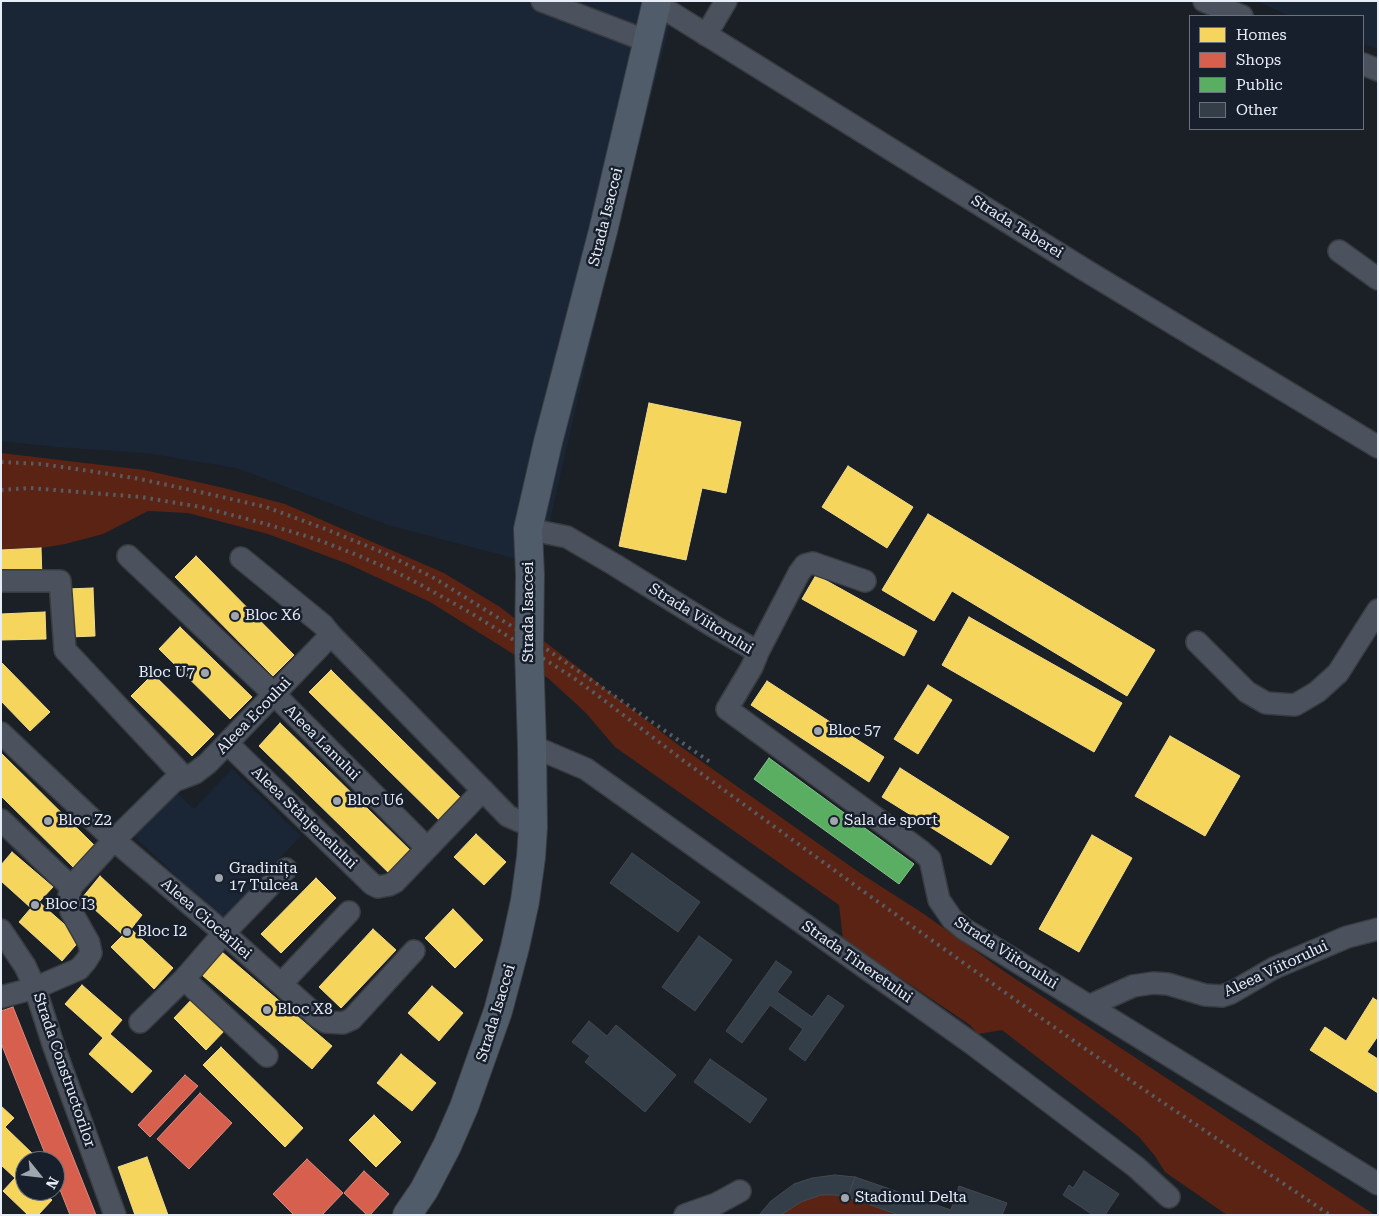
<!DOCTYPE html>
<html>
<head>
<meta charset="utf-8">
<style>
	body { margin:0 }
	#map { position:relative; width:1379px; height:1216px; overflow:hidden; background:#1b2026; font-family:"Roboto Serif",serif }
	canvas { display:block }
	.frame { position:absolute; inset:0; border:2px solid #e8eef7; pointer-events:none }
	.legend { position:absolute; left:1189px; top:15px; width:175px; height:115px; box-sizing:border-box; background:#161f2b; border:1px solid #6a727d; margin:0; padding:6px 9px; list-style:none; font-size:15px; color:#e8eef7 }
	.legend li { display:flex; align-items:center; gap:10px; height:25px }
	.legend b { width:25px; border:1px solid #6a727d }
	.north { position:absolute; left:15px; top:1151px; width:50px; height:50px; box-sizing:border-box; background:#161f2b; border:1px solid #6a727d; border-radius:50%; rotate:119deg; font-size:14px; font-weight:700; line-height:20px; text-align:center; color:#e8eef7 }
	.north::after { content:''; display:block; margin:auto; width:18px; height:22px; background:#a0a6ae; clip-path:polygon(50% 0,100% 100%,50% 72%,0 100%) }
</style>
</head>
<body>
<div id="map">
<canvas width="1379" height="1216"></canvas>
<div class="frame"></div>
<ul class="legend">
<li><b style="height:14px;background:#f6d55c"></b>Homes</li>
<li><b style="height:14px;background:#d6604d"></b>Shops</li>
<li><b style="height:14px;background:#5aae61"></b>Public</li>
<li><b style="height:14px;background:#343e49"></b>Other</li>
</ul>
<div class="north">N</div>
</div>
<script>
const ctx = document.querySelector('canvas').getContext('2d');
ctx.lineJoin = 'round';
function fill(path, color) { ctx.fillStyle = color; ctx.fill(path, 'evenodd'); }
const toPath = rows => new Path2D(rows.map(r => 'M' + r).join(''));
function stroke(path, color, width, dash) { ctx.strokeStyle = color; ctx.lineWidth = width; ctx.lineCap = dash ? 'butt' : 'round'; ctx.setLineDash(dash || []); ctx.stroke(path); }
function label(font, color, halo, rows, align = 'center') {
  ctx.font = font + ' "Roboto Serif",serif'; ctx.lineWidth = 5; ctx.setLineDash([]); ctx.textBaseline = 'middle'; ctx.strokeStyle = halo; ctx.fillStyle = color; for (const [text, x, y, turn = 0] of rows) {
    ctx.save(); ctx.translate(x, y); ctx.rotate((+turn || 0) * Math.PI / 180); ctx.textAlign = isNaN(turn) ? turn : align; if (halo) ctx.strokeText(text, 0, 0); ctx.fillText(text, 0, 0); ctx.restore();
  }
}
fill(toPath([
	[1,1,676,1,618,225,545,542,517,559,391,526,236,468,146,453,56,447,1,441],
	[1257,1,1378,1,1378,49,1363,44,1363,16,1289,16],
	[232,769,301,836,221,919,134,836,176,792,194,809]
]), '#1a2535');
fill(toPath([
	[1,453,144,470,224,488,285,504,444,573,500,607,677,744,860,873,924,914,1005,972,1375,1215,1227,1215,1165,1172,1155,1156,1139,1137,1120,1121,1002,1030,978,1034,970,1025,843,939,839,905,615,747,586,713,549,679,518,657,430,602,348,564,268,534,188,513,148,511,103,534,65,544,41,548,1,550],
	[835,1175,855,1177,950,1210,959,1186,1007,1203,1002,1215,759,1215,771,1201,794,1184,812,1178]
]), '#5a2313');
const homes = toPath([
	[649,403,741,422,726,493,702,488,686,560,619,546,649,403],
	[848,466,913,507,887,548,822,507,848,466],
	[928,514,1155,650,1127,696,952,591,934,621,882,590,928,514],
	[41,548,42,578,1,579,1,550,41,548],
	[196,556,294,655,273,676,175,577,196,556],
	[816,575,917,631,904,656,802,599,816,575],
	[93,588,95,636,69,637,67,589,93,588],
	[45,612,46,639,1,640,1,614,45,612],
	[969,617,1122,703,1094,752,942,665,969,617],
	[180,627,252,697,230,719,159,649,180,627],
	[1,662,50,712,30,731,1,701,1,662],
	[331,670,467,804,445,826,309,692,331,670],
	[153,674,214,734,192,756,131,696,153,674],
	[767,681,884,757,869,782,751,705,767,681],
	[928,685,952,700,918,754,894,739,928,685],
	[280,723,416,856,394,878,259,746,280,723],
	[1170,736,1240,776,1205,836,1135,796,1170,736],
	[1,753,94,845,73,867,1,796,1,753],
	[900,768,1009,837,991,865,882,797,900,768],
	[476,834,506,862,484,885,454,857,476,834],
	[1092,835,1132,858,1079,952,1039,929,1092,835],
	[12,852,53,887,39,902,81,939,62,961,19,922,31,908,1,881,1,865,12,852],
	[100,876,142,915,131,929,173,968,154,989,111,947,123,935,82,898,100,876],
	[316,878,336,898,281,953,261,934,316,878],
	[453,909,483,940,455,968,425,938,453,909],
	[373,929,396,950,341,1008,319,987,373,929],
	[222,952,332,1046,312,1069,202,975,222,952],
	[82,985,122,1020,110,1034,152,1071,132,1093,89,1054,103,1038,65,1004,82,985],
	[432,986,463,1013,439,1041,408,1013,432,986],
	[194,997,226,1029,206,1050,174,1018,194,997],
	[1373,998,1378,1001,1378,1036,1367,1052,1378,1059,1378,1093,1310,1050,1325,1027,1346,1041,1373,998],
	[221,1047,303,1128,285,1147,203,1065,221,1047],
	[401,1054,436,1083,412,1111,377,1083,401,1054],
	[1,1106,14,1118,5,1127,36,1157,32,1161,25,1161,25,1168,22,1171,25,1173,25,1191,43,1191,52,1200,39,1214,40,1215,28,1215,3,1191,15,1178,1,1165,1,1106],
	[374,1115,401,1142,376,1167,349,1140,374,1115],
	[147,1157,168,1215,135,1215,118,1167,147,1157]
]);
fill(homes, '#f6d55c');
stroke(homes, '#f2dc8a', 1);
const shops = toPath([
	[13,1007,96,1215,70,1215,55,1177,55,1161,48,1161,1,1043,1,1011,13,1007],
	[185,1075,198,1086,150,1137,138,1125,185,1075],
	[200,1093,232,1123,189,1169,157,1139,200,1093],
	[307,1159,343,1193,322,1215,294,1215,273,1194,307,1159],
	[364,1171,389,1194,370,1215,367,1215,344,1193,364,1171]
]);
fill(shops, '#d6604d');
stroke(shops, '#db8b80', 1);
const public = toPath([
	[769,758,914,864,899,884,754,779,769,758]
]);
fill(public, '#5aae61');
stroke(public, '#85c18e', 1);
const building = toPath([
	[632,853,700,902,678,932,610,883,632,853],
	[699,936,732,960,695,1011,662,987,699,936],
	[776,961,792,972,777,992,812,1017,828,995,844,1006,805,1061,789,1049,803,1029,770,1005,742,1043,726,1031,776,961],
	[589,1021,607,1036,616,1025,676,1075,645,1112,585,1062,590,1056,572,1042,589,1021],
	[710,1059,767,1099,750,1123,694,1082,710,1059],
	[1084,1171,1119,1194,1105,1215,1093,1215,1063,1195,1069,1185,1073,1188,1084,1171],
	[835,1175,855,1177,848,1197,836,1195,821,1195,801,1202,781,1215,759,1215,771,1201,794,1184,812,1178,835,1175],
	[855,1177,951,1210,959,1186,1007,1203,1002,1215,899,1215,848,1197,855,1177]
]);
fill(building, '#343e49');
stroke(building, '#44484e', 1);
const minor = toPath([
	[542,1,647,41],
	[1204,1,1242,16],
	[657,4,1085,270,1378,447],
	[706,35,726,1],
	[1363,64,1378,70],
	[1339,251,1378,279],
	[528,529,567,537,615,565,713,626,758,652,752,667,727,709,921,851,930,859,939,900,952,919,964,929,1378,1184],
	[128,556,275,695,427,848],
	[241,558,323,625,331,635,508,816,533,827],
	[1,581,60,581,65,650,183,776],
	[1197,642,1247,692,1266,703,1295,705,1317,692,1338,673,1378,610],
	[758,652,799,573,805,565,813,563,865,581],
	[1,733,114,840,224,933,318,1017,326,1022,343,1023,352,1019,414,951],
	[228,744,372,884,378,887,389,885,395,882,483,790],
	[532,746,586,769,974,1045,1136,1167,1169,1197],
	[1,820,71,887],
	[1,930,25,966,35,988,54,1047,115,1215],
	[184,979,267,1056],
	[281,984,349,912],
	[1,997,35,988,79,969,86,961,91,953,89,943,71,911,68,900,71,887,114,840,174,781,195,773,208,763,331,635],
	[1089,1006,1133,986,1153,983,1168,984,1205,995,1222,996,1231,993,1274,968,1288,962,1347,937,1378,929],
	[140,1022,184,979,224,933,286,869],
	[685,1215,716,1204,740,1191]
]);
const major = toPath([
	[407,1215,424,1190,447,1146,464,1107,498,1011,515,947,525,901,531,857,533,827,532,746,529,649,530,575,528,529,548,442,603,231,657,1]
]);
stroke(minor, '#393d42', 24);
stroke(major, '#393d42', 30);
stroke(minor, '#4c525d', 21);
stroke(major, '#515c6a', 28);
stroke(toPath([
	[1,462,41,464,90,471,140,479,209,494,266,507,328,530,384,553,434,578,529,637,713,764],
	[1,490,30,488,141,497,201,507,259,522,316,539,357,555,394,571,421,585,471,613,574,678,601,698,684,761,867,894,1031,1011,1143,1089,1330,1215]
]), '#575c63', 4, [2.5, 5]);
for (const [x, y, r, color] of [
	[235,616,5,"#a0a6ae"],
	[205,673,5,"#a0a6ae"],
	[818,731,5,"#a0a6ae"],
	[337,801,5,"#a0a6ae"],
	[48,821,5,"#a0a6ae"],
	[834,821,5,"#a0a6ae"],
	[219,878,5,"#a0a6ae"],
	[35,905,5,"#a0a6ae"],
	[127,932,5,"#a0a6ae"],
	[267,1010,5,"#a0a6ae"],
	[845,1198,5,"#a0a6ae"]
]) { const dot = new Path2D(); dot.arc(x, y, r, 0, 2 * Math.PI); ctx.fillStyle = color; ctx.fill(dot); stroke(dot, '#161f2b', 2); }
label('15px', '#e8eef7', '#161f2b', [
	["Strada Isaccei",606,217,-76],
	["Strada Taberei",1017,227,32],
	["Strada Isaccei",529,612,-90],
	["Strada Viitorului",701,619,32],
	["Aleea Ecoului",254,716,-46],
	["Aleea Lanului",322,743,45],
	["Aleea Stânjenelului",304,818,44],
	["Aleea Ciocârliei",206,919,41],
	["Strada Viitorului",1006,953,33],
	["Strada Tineretului",857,962,35],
	["Aleea Viitorului",1276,969,-25],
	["Strada Isaccei",496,1013,-73],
	["Strada Constructorilor",64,1070,71]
]);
label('15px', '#e8eef7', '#161f2b', [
	["Bloc X6",245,616],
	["Bloc U7",195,673,"right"],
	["Bloc 57",828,731],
	["Bloc U6",347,801],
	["Bloc Z2",58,821],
	["Sala de sport",844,821],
	["Gradinița",229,869],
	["17 Tulcea",229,886],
	["Bloc I3",45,905],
	["Bloc I2",137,932],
	["Bloc X8",277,1010],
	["Stadionul Delta",855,1198]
], 'left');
</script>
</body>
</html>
